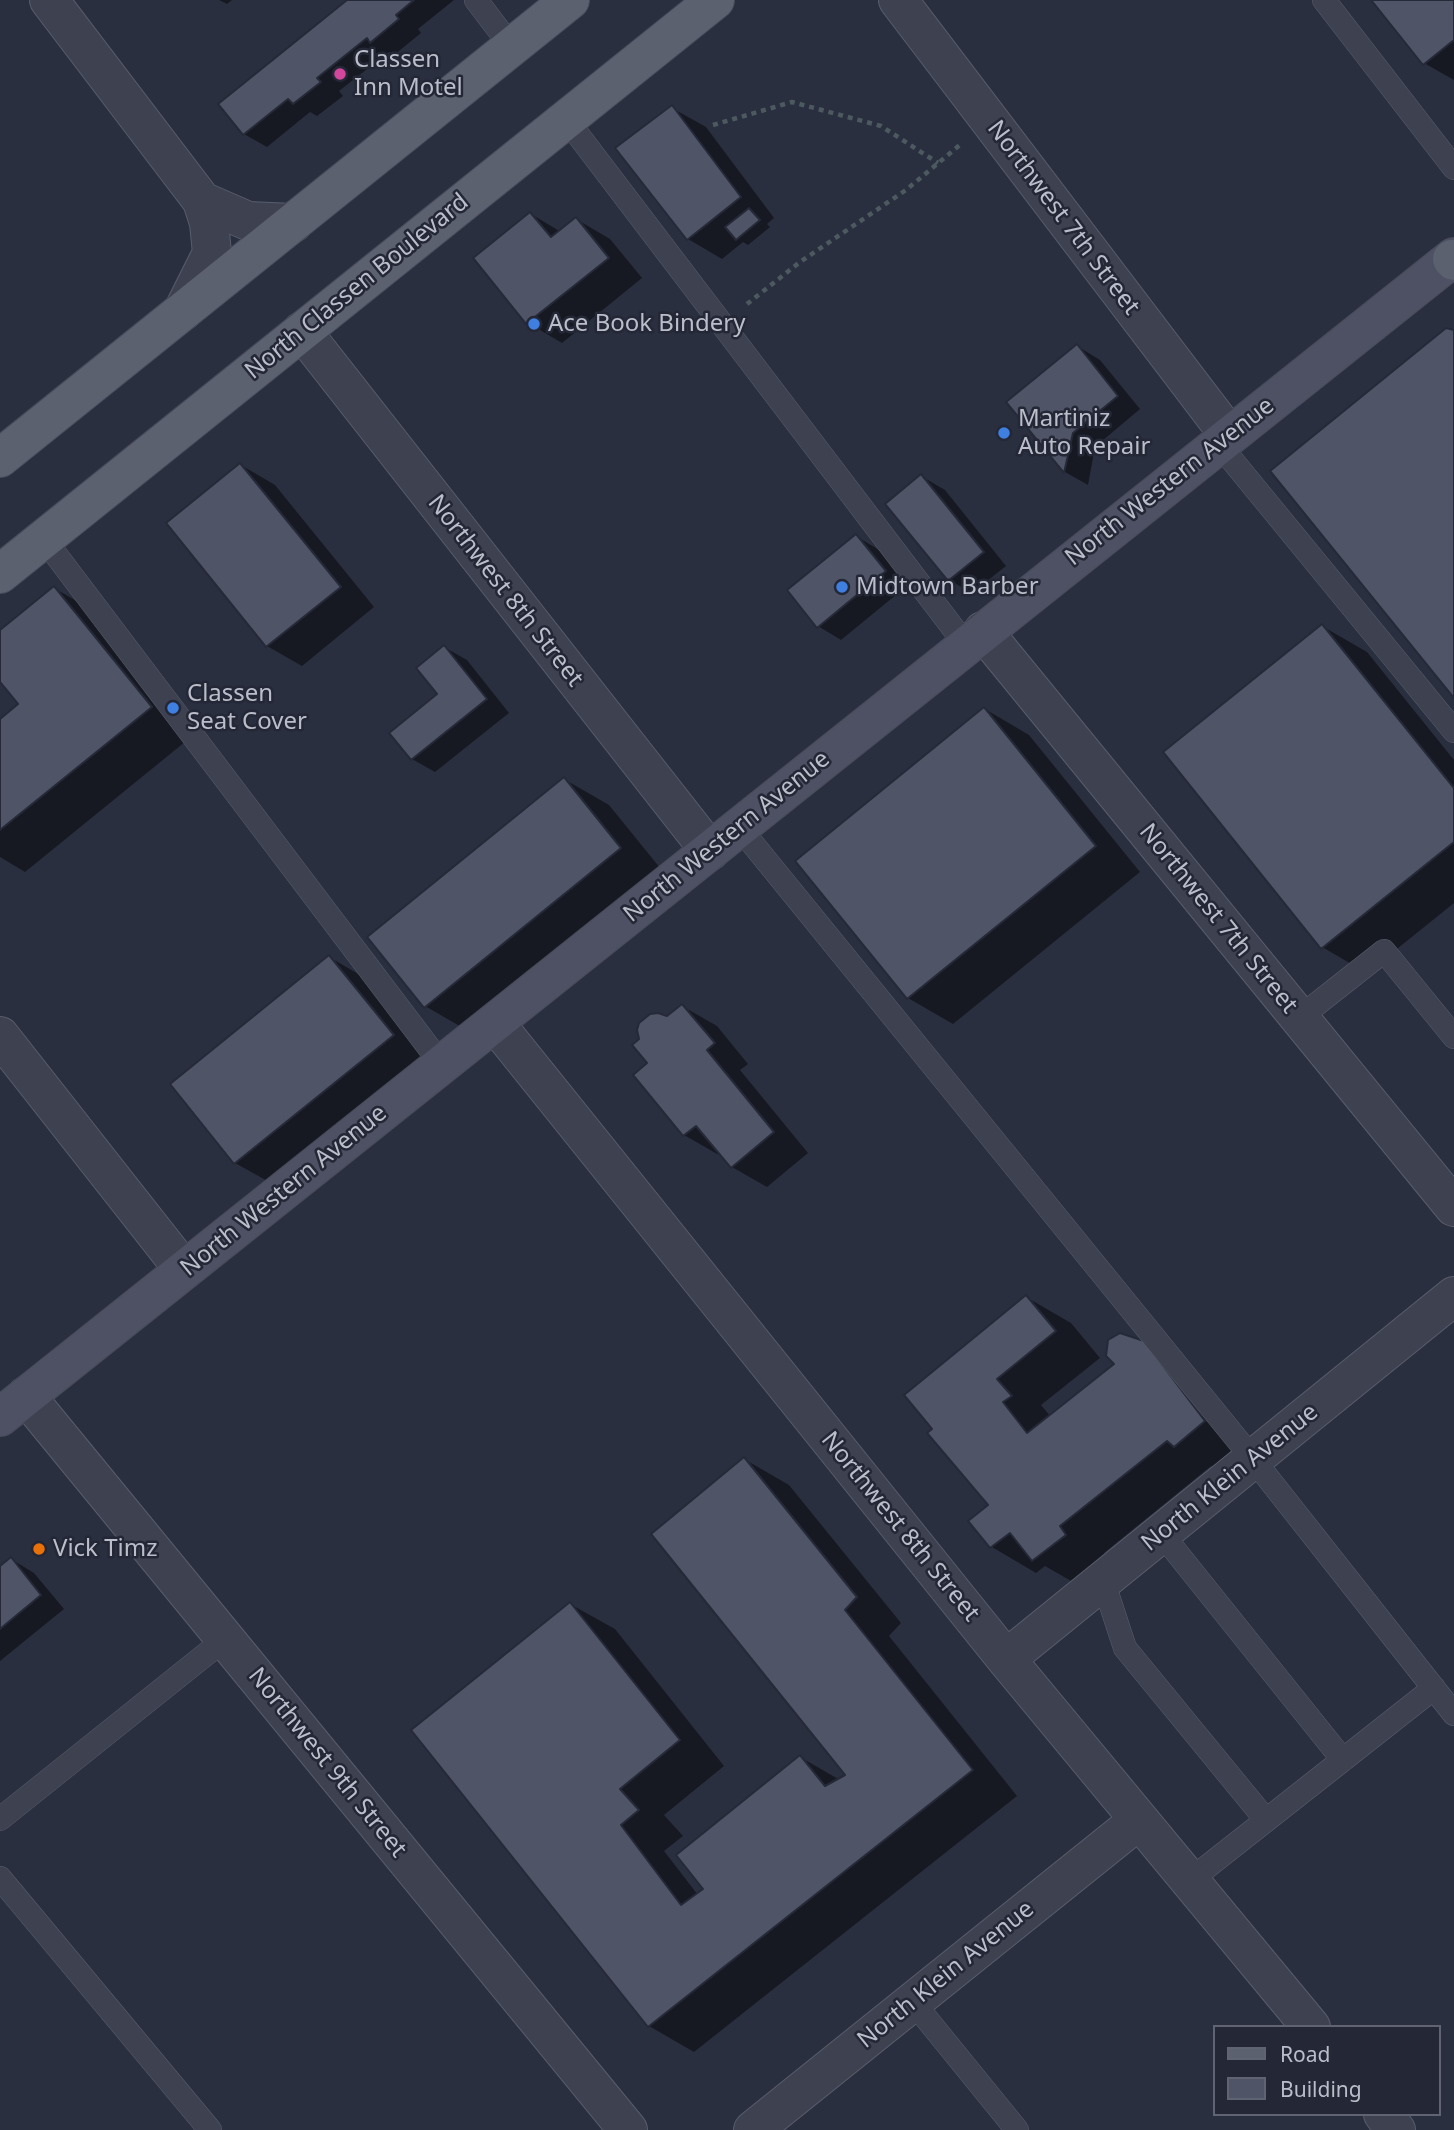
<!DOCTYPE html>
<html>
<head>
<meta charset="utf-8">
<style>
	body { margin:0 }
	#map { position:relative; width:1454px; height:2130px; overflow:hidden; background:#2a2f40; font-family:"Noto Sans",sans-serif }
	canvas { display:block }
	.legend { position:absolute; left:1213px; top:2025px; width:228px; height:91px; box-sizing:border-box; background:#232736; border:2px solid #606371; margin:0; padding:9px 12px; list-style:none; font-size:21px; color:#bbbeca }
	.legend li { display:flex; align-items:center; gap:14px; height:35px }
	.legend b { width:35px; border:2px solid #606371 }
</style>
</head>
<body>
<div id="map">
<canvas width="1454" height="2130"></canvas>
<ul class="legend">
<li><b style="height:9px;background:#5c6170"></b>Road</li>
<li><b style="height:19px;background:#4f5467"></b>Building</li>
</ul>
</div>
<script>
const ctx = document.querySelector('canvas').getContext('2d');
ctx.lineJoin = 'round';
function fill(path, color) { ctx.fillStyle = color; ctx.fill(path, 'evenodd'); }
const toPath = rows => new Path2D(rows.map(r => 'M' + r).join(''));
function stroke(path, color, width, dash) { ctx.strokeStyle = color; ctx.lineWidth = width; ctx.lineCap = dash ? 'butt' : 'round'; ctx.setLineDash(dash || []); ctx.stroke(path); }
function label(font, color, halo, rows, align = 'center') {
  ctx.font = font + ' "Noto Sans",sans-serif'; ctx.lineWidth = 5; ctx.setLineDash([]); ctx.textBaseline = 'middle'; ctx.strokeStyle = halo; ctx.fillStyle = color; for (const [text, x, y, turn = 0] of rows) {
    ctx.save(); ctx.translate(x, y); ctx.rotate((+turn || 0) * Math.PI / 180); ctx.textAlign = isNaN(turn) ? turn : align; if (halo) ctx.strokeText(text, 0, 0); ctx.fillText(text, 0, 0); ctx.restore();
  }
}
fill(toPath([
	[219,0,232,0,227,4],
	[350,0,454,0,418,29,421,33,394,55,389,52,339,91,343,96,317,116,310,112,267,147,244,134],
	[1374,0,1454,0,1454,80,1424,63],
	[672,108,706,127,774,218,767,224,770,227,748,245,743,242,722,259,688,239],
	[531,214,561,232,576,219,610,239,642,278,562,343,528,323,475,258],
	[1077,346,1100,360,1140,409,1095,447,1088,485,1065,472,1009,402],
	[241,465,275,485,374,607,302,666,267,646],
	[921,476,945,490,1006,566,972,593,949,580],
	[856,536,879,550,908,585,841,640,818,626],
	[54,588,99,614,196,733,25,872,0,857,0,721,20,704,0,679,0,632],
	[1322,626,1367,652,1454,760,1454,903,1367,973,1322,947],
	[444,647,467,660,509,713,435,772,412,759,439,694],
	[985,709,1029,735,1140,872,953,1024,908,998],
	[564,779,609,805,665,874,470,1032,425,1006],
	[329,957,374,983,437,1061,280,1188,235,1163],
	[682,1006,717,1026,748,1064,740,1070,808,1153,767,1187,732,1167,721,1153,719,1155,684,1135,649,1063,668,1018],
	[1026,1297,1071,1323,1100,1358,1041,1405,1051,1417,1117,1364,1189,1369,1249,1447,1220,1472,1211,1466,1104,1553,1110,1561,1078,1585,1045,1566,1036,1573,992,1547,990,1506,930,1433],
	[744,1459,789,1485,901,1623,889,1636,1017,1796,694,2052,649,2026,570,1604,615,1629,724,1766,664,1815,683,1836,664,1851,698,1895,706,1890,800,1757,840,1780,848,1775],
	[11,1559,34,1573,64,1609,0,1661,0,1568]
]), '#0007');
const building = toPath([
	[347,0,414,0,396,15,399,19,370,43,367,38,317,78,321,82,293,104,288,99,243,135,218,104,347,0],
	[1371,0,1454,0,1454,40,1423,65,1371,0],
	[672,105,741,197,687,240,615,148,672,105],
	[749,208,760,220,736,240,725,227,749,208],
	[530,212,551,237,576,217,609,258,526,324,473,258,530,212],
	[1446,328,1454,330,1454,698,1270,471,1446,328],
	[1077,344,1118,396,1073,433,1064,473,1006,402,1077,344],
	[240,463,341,587,266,647,166,523,240,463],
	[921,474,984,552,948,581,885,504,921,474],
	[856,534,886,571,817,628,787,590,856,534],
	[54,586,152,707,0,830,0,719,18,704,0,682,0,630,54,586],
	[1322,624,1454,788,1454,842,1321,949,1163,752,1322,624],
	[444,645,487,699,411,760,389,733,437,694,416,668,444,645],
	[984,707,1096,846,907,999,795,861,984,707],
	[564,777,621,848,424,1008,367,937,564,777],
	[329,955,394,1035,234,1164,170,1084,329,955],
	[682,1004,715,1043,707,1050,774,1132,731,1168,696,1126,683,1136,633,1075,647,1063,632,1045,639,1039,637,1030,639,1023,650,1014,658,1013,667,1016,682,1004],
	[1026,1295,1056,1331,997,1379,1012,1396,1003,1402,1027,1433,1114,1364,1106,1356,1108,1340,1120,1333,1144,1341,1205,1421,1174,1447,1167,1441,1060,1526,1066,1535,1032,1561,1010,1533,990,1548,968,1521,988,1505,927,1433,932,1429,904,1395,1026,1295],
	[744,1457,857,1597,845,1610,973,1770,648,2027,411,1730,570,1602,680,1740,620,1789,639,1810,621,1825,681,1905,703,1889,676,1855,800,1755,825,1786,845,1775,651,1534,744,1457],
	[11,1557,41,1595,0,1629,0,1566,11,1557]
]);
fill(building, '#4f5467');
stroke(building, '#252938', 2);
const lane = toPath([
	[476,0,511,46],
	[1324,0,1454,168],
	[566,119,966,645],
	[1218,443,1454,731],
	[44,539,442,1065],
	[739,827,1253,1459,1454,1714],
	[1299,1018,1384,951,1454,1037],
	[1161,1533,1343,1760],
	[1103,1581,1125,1648,1266,1820],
	[0,1819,225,1639],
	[0,1878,210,2130],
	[1189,1881,1434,1688],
	[913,2002,1017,2130]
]);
const street = toPath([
	[49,0,202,201,209,223,212,253,183,311],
	[898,0,1229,435],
	[202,201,248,221,293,223],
	[302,331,710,851],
	[983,631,1454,1207],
	[495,1023,1006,1659,1311,2027],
	[0,1036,184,1270],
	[26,1396,628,2130],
	[1006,1659,1454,1296],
	[1383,2114,1396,2130],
	[753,2130,1139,1820]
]);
const secondary = toPath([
	[0,1417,1454,257]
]);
const primary = toPath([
	[1452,259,1454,261],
	[0,458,570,0],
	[0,574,715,0]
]);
stroke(lane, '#595d6b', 24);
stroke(street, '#595d6b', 40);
stroke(secondary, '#484b5a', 40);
stroke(primary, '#484b5a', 40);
stroke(toPath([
	[713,125,792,102,881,126,938,163],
	[747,304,800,262,906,190,961,144]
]), '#4c5a60', 4.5, [5, 5]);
stroke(lane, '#3e4250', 23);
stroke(street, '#3e4250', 38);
stroke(secondary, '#4d5163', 38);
stroke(primary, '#5c6170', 38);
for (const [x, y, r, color] of [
	[340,74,7,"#d1479c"],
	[534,324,7,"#3f7fe0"],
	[1004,433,7,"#3f7fe0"],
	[842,587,7,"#3f7fe0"],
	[173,708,7,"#3f7fe0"],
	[39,1549,7,"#e8710a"]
]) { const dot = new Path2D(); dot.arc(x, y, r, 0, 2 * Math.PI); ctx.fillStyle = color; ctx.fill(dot); stroke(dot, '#232736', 2.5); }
label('24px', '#bbbeca', '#232736', [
	["Classen",354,60],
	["Inn Motel",354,88],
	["Ace Book Bindery",548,324],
	["Martiniz",1018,419],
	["Auto Repair",1018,447],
	["Midtown Barber",856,587],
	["Classen",187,694],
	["Seat Cover",187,722],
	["Vick Timz",53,1549]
], 'left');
label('24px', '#bbbeca', '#232736', [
	["Northwest 7th Street",1063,218,53],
	["North Classen Boulevard",357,287,-39],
	["North Western Avenue",1170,482,-38],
	["Northwest 8th Street",505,591,52],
	["North Western Avenue",727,837,-39],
	["Northwest 7th Street",1218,919,51],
	["North Western Avenue",284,1191,-39],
	["North Klein Avenue",1230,1478,-39],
	["Northwest 8th Street",900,1527,51],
	["Northwest 9th Street",327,1763,51],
	["North Klein Avenue",946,1975,-39]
]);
</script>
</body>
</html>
